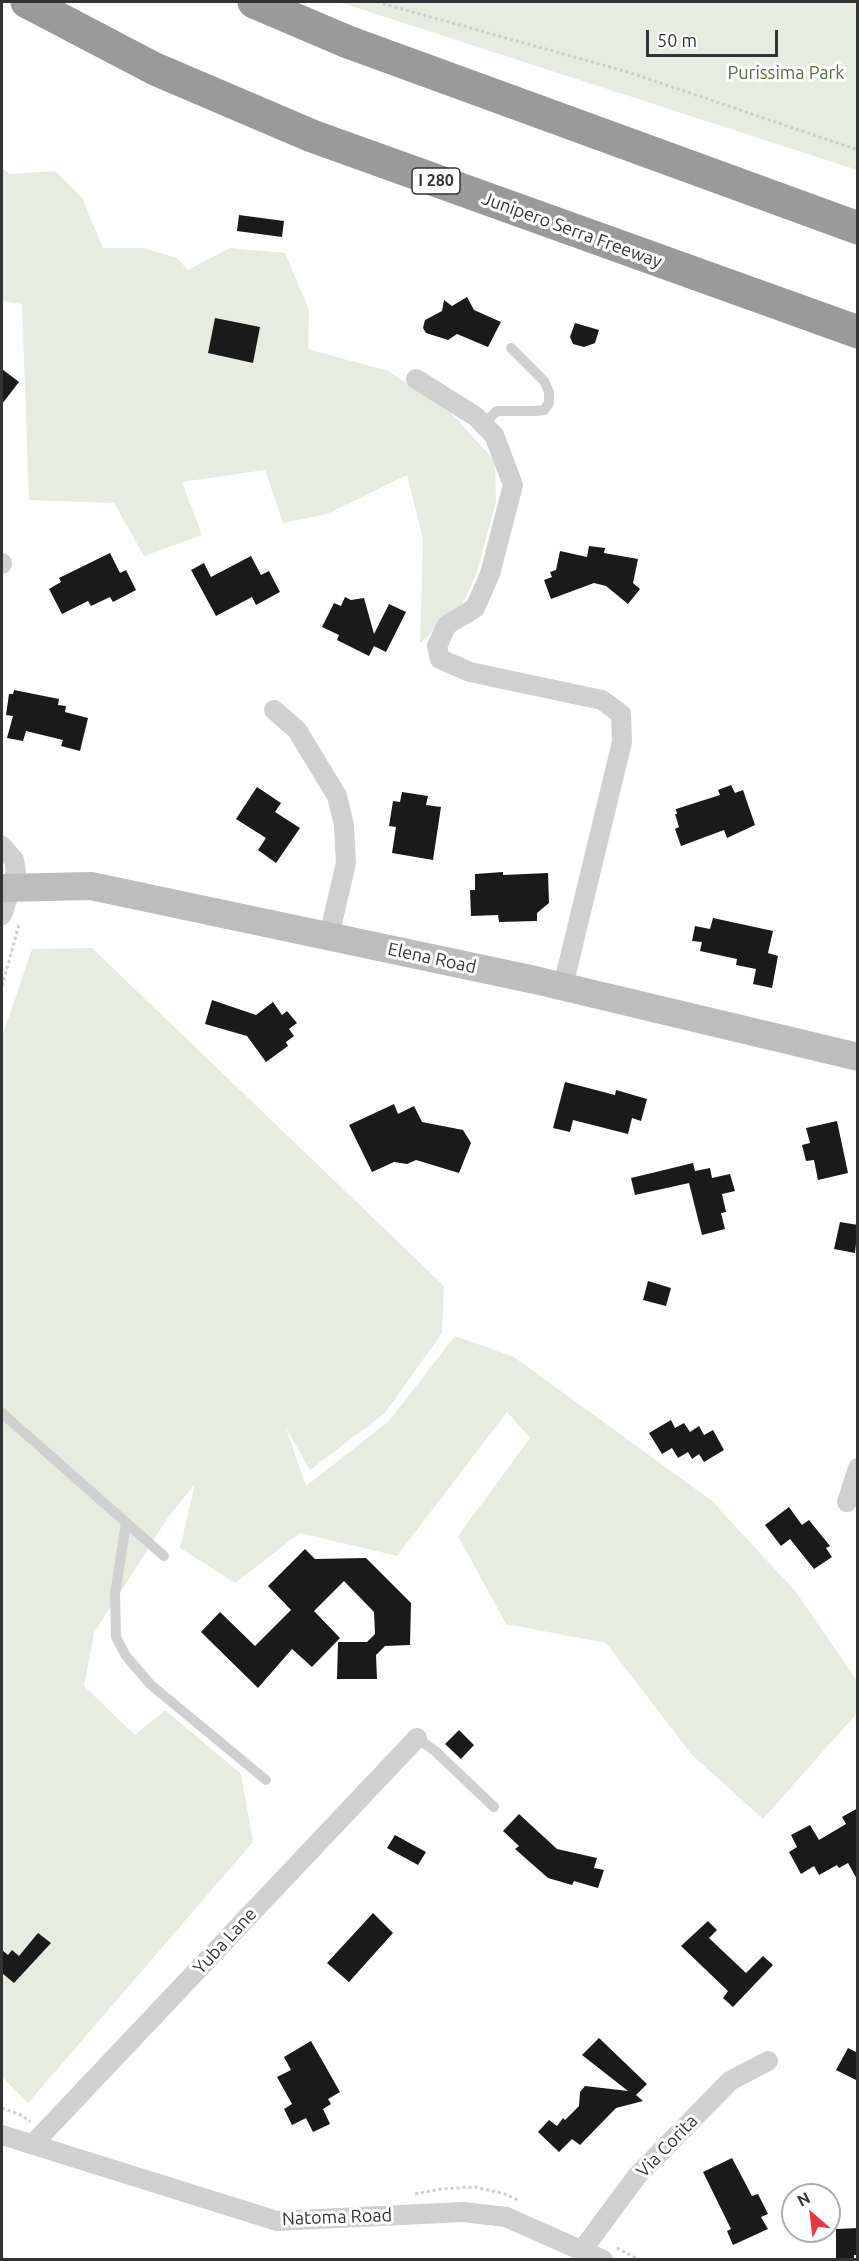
<!DOCTYPE html>
<html>
<head>
<meta charset="utf-8">
<style>
	body { margin:0 }
	#map { position:relative; width:859px; height:2261px; overflow:hidden; background:#fff; font-family:Ubuntu,sans-serif }
	canvas { display:block }
	.frame { position:absolute; inset:0; border:3px solid #333; pointer-events:none }
	.north { position:absolute; left:781px; top:2183px; width:60px; height:60px; box-sizing:border-box; background:#fff; border:2px solid #adadad; border-radius:50%; rotate:332deg; font-size:16px; font-weight:700; line-height:24px; text-align:center; color:#333 }
	.north::after { content:''; display:block; margin:auto; width:21px; height:27px; background:#e63946; clip-path:polygon(50% 0,100% 100%,50% 72%,0 100%) }
	.scale { position:absolute; left:646px; top:30px; width:132px; height:27px; box-sizing:border-box; border:3px solid #333; border-top:0; padding-left:8px; font-size:18px; line-height:21px; white-space:nowrap; color:#333; -webkit-text-stroke:4px #fff; paint-order:stroke }
</style>
</head>
<body>
<div id="map">
<canvas width="859" height="2261"></canvas>
<div class="frame"></div>
<div class="north">N</div>
<div class="scale">50 m</div>
</div>
<script>
const ctx = document.querySelector('canvas').getContext('2d');
ctx.lineJoin = 'round';
function fill(path, color) { ctx.fillStyle = color; ctx.fill(path, 'evenodd'); }
const toPath = rows => new Path2D(rows.map(r => 'M' + r).join(''));
function stroke(path, color, width, dash) { ctx.strokeStyle = color; ctx.lineWidth = width; ctx.lineCap = dash ? 'butt' : 'round'; ctx.setLineDash(dash || []); ctx.stroke(path); }
function label(font, color, halo, rows, align = 'center') {
  ctx.font = font + ' Ubuntu,sans-serif'; ctx.lineWidth = 6; ctx.setLineDash([]); ctx.textBaseline = 'middle'; ctx.strokeStyle = halo; ctx.fillStyle = color; for (const [text, x, y, turn = 0] of rows) {
    ctx.save(); ctx.translate(x, y); ctx.rotate((+turn || 0) * Math.PI / 180); ctx.textAlign = isNaN(turn) ? turn : align; if (halo) ctx.strokeText(text, 0, 0); ctx.fillText(text, 0, 0); ctx.restore();
  }
}
fill(toPath([
	[339,2,857,2,857,170],
	[2,168,10,174,55,171,82,198,103,248,143,248,177,258,188,270,230,248,285,253,309,310,308,349,388,371,450,412,495,461,496,502,476,575,462,604,420,643,423,539,407,475,327,514,283,523,265,470,182,482,202,535,144,556,114,503,29,500,22,304,2,301],
	[92,948,444,1286,442,1333,384,1414,310,1470,286,1428,306,1486,389,1421,455,1336,514,1357,712,1501,796,1592,857,1681,857,1713,763,1819,692,1755,606,1643,506,1624,458,1536,530,1438,507,1412,397,1556,300,1533,235,1583,180,1548,195,1484,169,1516,94,1633,84,1686,135,1735,165,1710,241,1774,253,1842,28,2103,2,2077,2,1037,32,949]
]), '#e6ecdf');
fill(toPath([
	[239,215,284,221,282,237,237,231],
	[467,297,474,310,501,322,488,347,457,334,448,340,426,333,423,328,425,320,442,311,444,300,452,306],
	[215,318,260,327,253,363,208,353],
	[575,323,599,330,595,343,584,347,573,344,570,337],
	[2,369,19,382,2,404],
	[589,546,605,548,604,553,638,559,633,583,640,589,628,604,606,586,594,583,551,599,544,580,552,577,550,572,556,570,560,551,587,557],
	[110,553,120,573,126,570,136,590,113,602,110,597,91,606,88,601,62,614,49,589,61,582,59,578],
	[251,556,261,575,269,571,280,592,256,605,252,597,216,616,191,570,204,563,211,577],
	[345,597,351,600,364,598,374,634,389,604,406,612,386,652,374,646,369,656,337,640,339,635,322,627,334,603,341,606],
	[14,690,59,699,58,705,66,706,65,712,88,718,80,751,61,746,63,740,26,731,23,741,7,738,13,716,6,715,9,694,13,694],
	[731,785,735,793,743,790,755,825,727,838,724,830,681,846,675,829,679,827,675,814,677,814,676,809,720,795,718,790],
	[257,787,281,803,275,812,300,828,276,863,258,850,266,838,236,819],
	[402,792,428,796,426,805,441,807,433,860,392,853,396,827,389,826,393,801,400,802],
	[503,872,503,875,548,873,549,903,537,913,537,921,499,922,498,915,471,916,470,890,475,890,475,874],
	[713,918,773,931,768,953,778,956,772,988,753,984,756,969,736,965,737,959,700,951,702,942,692,941,695,926,710,929],
	[212,1000,256,1015,273,1002,282,1015,287,1011,297,1023,289,1029,294,1036,286,1042,288,1046,266,1062,247,1036,205,1024],
	[565,1082,615,1095,616,1090,647,1099,641,1121,632,1118,628,1134,573,1120,570,1132,553,1128],
	[394,1104,398,1114,414,1106,422,1122,463,1130,471,1143,459,1173,416,1160,407,1164,394,1162,372,1172,349,1125],
	[837,1121,848,1173,818,1180,814,1160,806,1161,802,1145,810,1143,806,1128],
	[693,1163,695,1171,710,1168,712,1178,730,1174,735,1191,722,1194,726,1212,721,1213,725,1229,702,1235,689,1183,635,1195,631,1178],
	[840,1222,858,1225,855,1253,834,1249],
	[648,1281,671,1288,666,1306,643,1300],
	[671,1420,675,1428,684,1423,690,1432,699,1426,704,1435,713,1430,724,1450,704,1462,699,1454,692,1459,688,1452,678,1458,672,1448,662,1454,649,1433],
	[789,1507,802,1525,809,1520,830,1546,826,1548,832,1557,814,1569,790,1539,781,1546,765,1525],
	[305,1549,315,1559,366,1558,411,1603,410,1645,385,1646,376,1655,377,1679,337,1679,338,1642,367,1642,375,1634,374,1612,344,1581,314,1611,340,1638,312,1667,292,1649,258,1688,201,1632,220,1612,255,1646,291,1610,268,1586],
	[459,1730,474,1745,461,1759,445,1744],
	[858,1808,858,1881,848,1863,839,1868,837,1865,819,1875,814,1866,801,1874,789,1852,797,1847,791,1835,810,1825,819,1840,846,1824,842,1817],
	[519,1814,557,1849,597,1858,594,1868,604,1870,598,1888,574,1881,572,1885,548,1878,515,1849,519,1846,503,1831],
	[395,1835,426,1852,418,1865,387,1848],
	[373,1913,393,1933,349,1982,327,1963],
	[708,1921,717,1930,709,1938,746,1973,763,1956,773,1965,733,2007,723,1998,728,1991,681,1946],
	[38,1933,51,1943,14,1983,2,1973,2,1950,8,1955,12,1950,19,1956],
	[599,2038,647,2084,636,2095,643,2101,616,2108,580,2145,572,2139,559,2152,538,2132,549,2120,557,2126,563,2118,565,2120,579,2106,580,2092,585,2086,628,2091,582,2055],
	[311,2041,340,2092,328,2099,331,2104,323,2109,330,2124,313,2132,306,2118,292,2125,284,2109,292,2104,277,2077,291,2070,284,2057],
	[848,2048,858,2053,858,2081,836,2070],
	[732,2158,752,2196,758,2194,768,2214,761,2217,768,2229,733,2245,727,2231,731,2229,703,2172],
	[858,2228,858,2255,854,2255,854,2259,836,2259,836,2229]
]), '#1a1a1a');
stroke(toPath([
	[377,2,628,72,858,150],
	[2,986,19,925],
	[2,2108,23,2116,30,2122],
	[415,2194,441,2189,475,2187,505,2194,520,2201],
	[617,2248,640,2260]
]), '#cdcdcd', 3, [3, 3]);
stroke(toPath([
	[483,424,497,411,535,411,544,410,549,403,549,392,544,381,511,348],
	[2,1413,164,1556],
	[126,1523,115,1594,116,1637,126,1656,151,1685,266,1780],
	[417,1738,435,1751,494,1807]
]), '#d0d0d0', 10);
stroke(toPath([
	[416,379,475,416,494,435,513,485,490,574,475,608,447,625,437,646,440,659,470,672,602,700,621,714,622,742,563,986],
	[2,564,2,563],
	[274,710,297,730,337,796,344,825,346,863,329,936],
	[2,846,14,860,16,872,2,915],
	[847,1502,858,1468],
	[2,2135,277,2221,463,2212,506,2217,603,2260],
	[33,2144,417,1738],
	[583,2249,637,2176,730,2081,768,2061]
]), '#d0d0d0', 20);
stroke(toPath([
	[2,888,91,886,535,980,858,1057]
]), '#bdbdbd', 28);
stroke(toPath([
	[27,2,155,69,312,136,858,332],
	[254,2,348,42,858,228]
]), '#9a9a9a', 33);
for (const [x, y, w] of [
	[436,181,48]
]) { const box = new Path2D(); box.roundRect(x - w / 2, y - 13, w, 26, 4.5); ctx.fillStyle = '#fff'; ctx.fill(box); stroke(box, '#333', 1.5); }
label('bold 16px', '#333', null, [
	["I 280",436,181]
]);
label('18px', '#56703f', '#fff', [
	["Purissima Park",786,73]
]);
label('18px', '#333', '#fff', [
	["Junipero Serra Freeway",572,230,20],
	["Elena Road",432,958,12],
	["Yuba Lane",225,1941,-47],
	["Via Corita",667,2146,-46],
	["Natoma Road",337,2217,-2]
]);
</script>
</body>
</html>
